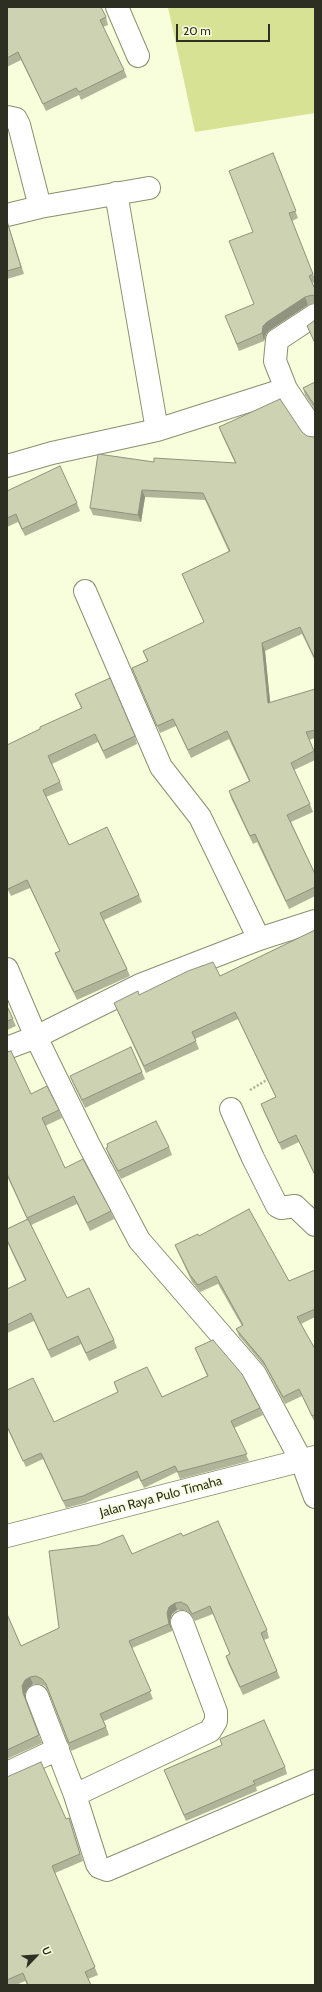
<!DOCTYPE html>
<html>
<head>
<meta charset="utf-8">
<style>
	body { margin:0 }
	#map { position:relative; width:322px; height:1992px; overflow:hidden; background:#f8fddc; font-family:Cabin,sans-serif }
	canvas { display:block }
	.frame { position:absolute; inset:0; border:8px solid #2d2f22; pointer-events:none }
	.north { position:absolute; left:16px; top:1936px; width:40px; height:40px; -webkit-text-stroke:3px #f8fddc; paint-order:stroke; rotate:65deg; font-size:11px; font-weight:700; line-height:16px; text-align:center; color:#2d2f22 }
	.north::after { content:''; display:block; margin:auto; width:14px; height:18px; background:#2d2f22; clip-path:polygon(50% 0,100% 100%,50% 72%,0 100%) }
	.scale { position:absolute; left:176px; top:24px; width:94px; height:18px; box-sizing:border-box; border:2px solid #2d2f22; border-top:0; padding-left:5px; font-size:12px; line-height:14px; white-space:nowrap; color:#2d2f22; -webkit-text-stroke:3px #f8fddc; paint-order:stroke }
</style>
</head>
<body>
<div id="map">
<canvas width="322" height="1992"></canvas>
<div class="frame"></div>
<div class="north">U</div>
<div class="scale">20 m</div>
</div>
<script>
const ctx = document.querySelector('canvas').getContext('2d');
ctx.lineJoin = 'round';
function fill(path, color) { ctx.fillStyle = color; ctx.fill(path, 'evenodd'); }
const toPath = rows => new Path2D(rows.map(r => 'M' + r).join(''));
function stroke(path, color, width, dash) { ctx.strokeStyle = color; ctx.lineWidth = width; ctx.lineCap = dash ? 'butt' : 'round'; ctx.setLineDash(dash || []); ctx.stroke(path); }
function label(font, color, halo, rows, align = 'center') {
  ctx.font = font + ' Cabin,sans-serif'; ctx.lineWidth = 3; ctx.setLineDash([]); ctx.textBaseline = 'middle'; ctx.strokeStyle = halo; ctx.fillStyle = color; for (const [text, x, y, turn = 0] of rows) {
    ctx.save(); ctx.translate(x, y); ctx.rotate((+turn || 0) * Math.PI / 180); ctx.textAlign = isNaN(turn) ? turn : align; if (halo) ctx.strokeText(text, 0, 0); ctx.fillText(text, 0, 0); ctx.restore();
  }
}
fill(toPath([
	[168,7,315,7,315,113,195,132]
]), '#d7e294');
const street = toPath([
	[117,7,138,56],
	[7,117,16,119,19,125,40,207,149,188],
	[116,193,157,430],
	[7,215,40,207],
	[286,389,315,432],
	[7,466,52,453,157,430,286,389,275,361,277,340,315,315],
	[85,591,161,767,200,817,259,939],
	[7,969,36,1037,88,1143,139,1240,255,1374,302,1462,315,1497],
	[7,1048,36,1037,140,985,259,939,315,921],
	[231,1109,253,1158,277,1206,281,1208,295,1206,315,1225],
	[37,1696,75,1795,210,1731,216,1721,216,1712,182,1622],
	[7,1773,58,1749],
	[75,1795,97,1864,99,1867,107,1870,315,1781]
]);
const secondary = toPath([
	[7,1536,315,1457]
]);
stroke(street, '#8a8f70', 24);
stroke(secondary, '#8a8f70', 24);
stroke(toPath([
	[250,1090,270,1078]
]), '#aaae95', 2.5, [2, 2]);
stroke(street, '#fff', 22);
stroke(secondary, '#fff', 22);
fill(toPath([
	[7,7,106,17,108,25,103,27,124,70,127,77,81,100,79,95,46,111,21,60,7,67],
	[273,153,298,218,292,221,315,279,315,282,312,283,315,289,315,303,308,305,270,330,266,334,264,341,239,351,228,323,254,304],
	[7,221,24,274,7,279],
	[315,320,315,344,307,326],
	[315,382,315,410,305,395,303,388],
	[219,427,302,432,307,436,313,437,315,436,315,661,302,634,265,651,270,703,315,689,315,738,309,740,315,753,315,760,294,770,310,804,313,812,291,822,315,874,315,896,289,909,257,842,253,844,231,798,229,791,249,781,229,739,191,758,176,726,160,733,132,668,147,661,143,651,204,623,185,581,182,574,229,552,205,500,145,497,141,522,93,515,90,508,154,462,235,463,222,435],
	[7,491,77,503,80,511,25,536,18,522,7,527],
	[75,694,135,736,137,744,106,759,98,742,52,764,60,782,63,790,46,797,69,845,139,895,142,902,104,920,127,969,130,976,77,1000,58,961,55,953,60,951,30,888,11,896,7,888,7,745,40,729,81,708],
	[315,930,315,1176,299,1142,282,1150,264,1112,261,1104,276,1098,238,1019,195,1039,199,1049,146,1073,117,1010,114,1003,139,995,220,976],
	[7,1006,16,1026,7,1030],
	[7,1052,31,1094,59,1110,62,1118,45,1126,65,1168,111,1211,114,1219,90,1231,77,1204,31,1225,67,1298,114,1340,117,1348,89,1361,81,1344,51,1358,34,1321,7,1333,7,1289,25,1280,7,1242,7,1229,27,1219,7,1176],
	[142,1072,145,1079,85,1108,73,1083,70,1076],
	[169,1147,172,1155,121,1179,109,1156,106,1148],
	[199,1236,289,1281,315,1270,315,1317,301,1324,315,1349,315,1423,302,1396,285,1404,266,1368,239,1336,236,1329,242,1326,218,1284,200,1292,192,1282,178,1252,175,1245],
	[195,1348,260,1408,263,1415,234,1428,249,1461,180,1479,177,1472,144,1488,139,1478,85,1503,66,1508,43,1459,26,1467,7,1428,7,1390,54,1422,118,1393,114,1382,162,1397,207,1376],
	[183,1536,267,1630,269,1638,264,1640,280,1678,243,1695,228,1663,226,1656,230,1654,213,1614,195,1621,190,1613,184,1610,177,1610,172,1614,170,1620,172,1631,132,1648,153,1699,104,1721,109,1735,71,1751,48,1691,45,1686,39,1684,33,1684,28,1688,25,1694,25,1700,42,1743,7,1759,7,1614,21,1646,59,1628,132,1554],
	[220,1739,285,1767,287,1774,256,1787,257,1791,186,1821,164,1770,222,1745],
	[7,1777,66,1819,69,1818,83,1861,55,1873,98,1975,88,1979,91,1985,27,1985,25,1981,16,1985,7,1985]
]), '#b0b599');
fill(toPath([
	[305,297,308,305,270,330,266,334,264,341,262,333,263,326,267,322],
	[142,490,145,497,141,522,138,515],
	[262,643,265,651,271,710,268,703],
	[175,1603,177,1610,172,1614,170,1620,172,1631,169,1624,167,1613,169,1607],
	[30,1677,33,1684,28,1688,25,1694,25,1700,23,1693,22,1686,25,1680]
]), '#90937d');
const building = toPath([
	[7,7,101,7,106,17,100,20,124,70,79,92,76,88,43,104,18,52,7,58,7,7],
	[273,153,296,211,289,213,313,274,309,276,315,289,315,296,312,295,305,297,267,322,263,326,262,333,237,344,225,316,254,304,229,241,253,232,229,171,273,153],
	[7,221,21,267,7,271,7,221],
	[315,320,315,343,307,326,315,320],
	[315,382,315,406,303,388,315,382],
	[280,399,302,432,307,436,313,437,315,436,315,659,300,627,262,643,268,703,315,689,315,730,306,732,314,751,291,763,310,804,287,815,315,874,315,887,286,901,255,834,250,836,229,791,250,781,227,731,188,750,173,719,157,726,132,668,148,661,143,651,204,622,182,574,230,551,203,493,142,490,138,515,90,508,98,454,154,462,154,458,236,463,219,427,280,399],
	[60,466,77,503,22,529,16,514,7,518,7,491,60,466],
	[110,678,135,736,103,751,95,734,48,756,60,782,43,790,69,845,107,827,139,895,100,913,127,969,74,992,55,953,60,951,27,880,8,889,7,886,7,745,40,729,40,727,82,708,75,694,110,678],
	[315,930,315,1175,296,1135,279,1143,261,1104,276,1097,235,1012,192,1032,196,1041,144,1066,114,1003,138,991,139,995,188,971,213,962,220,976,315,930],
	[7,1006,13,1019,7,1021,7,1006],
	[131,1047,142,1072,82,1100,70,1076,131,1047],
	[11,1051,31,1094,47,1086,59,1110,42,1118,65,1168,83,1159,111,1211,87,1223,74,1196,27,1218,7,1174,7,1052,11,1051],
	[156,1121,169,1147,118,1171,106,1148,108,1147,107,1144,156,1121],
	[249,1209,289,1281,315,1270,315,1309,297,1317,315,1349,315,1415,312,1416,299,1389,283,1397,263,1361,236,1329,243,1325,216,1276,198,1285,190,1275,175,1245,198,1234,199,1236,249,1209],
	[28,1219,67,1298,89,1288,114,1340,86,1353,78,1336,48,1350,31,1313,7,1325,7,1289,26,1280,7,1240,7,1229,28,1219],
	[213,1340,242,1374,260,1408,231,1421,247,1454,178,1472,175,1466,141,1481,137,1471,83,1496,63,1501,41,1453,23,1461,7,1426,7,1390,33,1378,54,1422,118,1392,114,1382,147,1367,162,1397,208,1376,195,1348,213,1340],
	[218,1521,267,1630,261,1633,277,1671,240,1687,226,1656,230,1654,210,1606,192,1614,187,1605,181,1602,175,1603,169,1607,167,1613,169,1624,129,1641,151,1691,100,1714,106,1727,69,1743,46,1684,42,1679,36,1676,30,1677,25,1680,22,1686,23,1693,39,1735,7,1750,7,1614,21,1646,59,1628,49,1551,98,1545,123,1535,132,1554,181,1533,183,1536,218,1521],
	[264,1720,285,1767,253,1781,255,1784,184,1815,164,1770,222,1745,220,1739,264,1720],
	[41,1762,66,1819,69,1818,80,1854,52,1866,95,1967,85,1972,91,1985,28,1985,23,1973,7,1980,7,1777,41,1762]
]);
fill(building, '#cdd2b2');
stroke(building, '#90937d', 1);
label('13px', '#2d2f22', '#f8fddc', [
	["Jalan Raya Pulo Timaha",161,1497,-15]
]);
</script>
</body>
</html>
